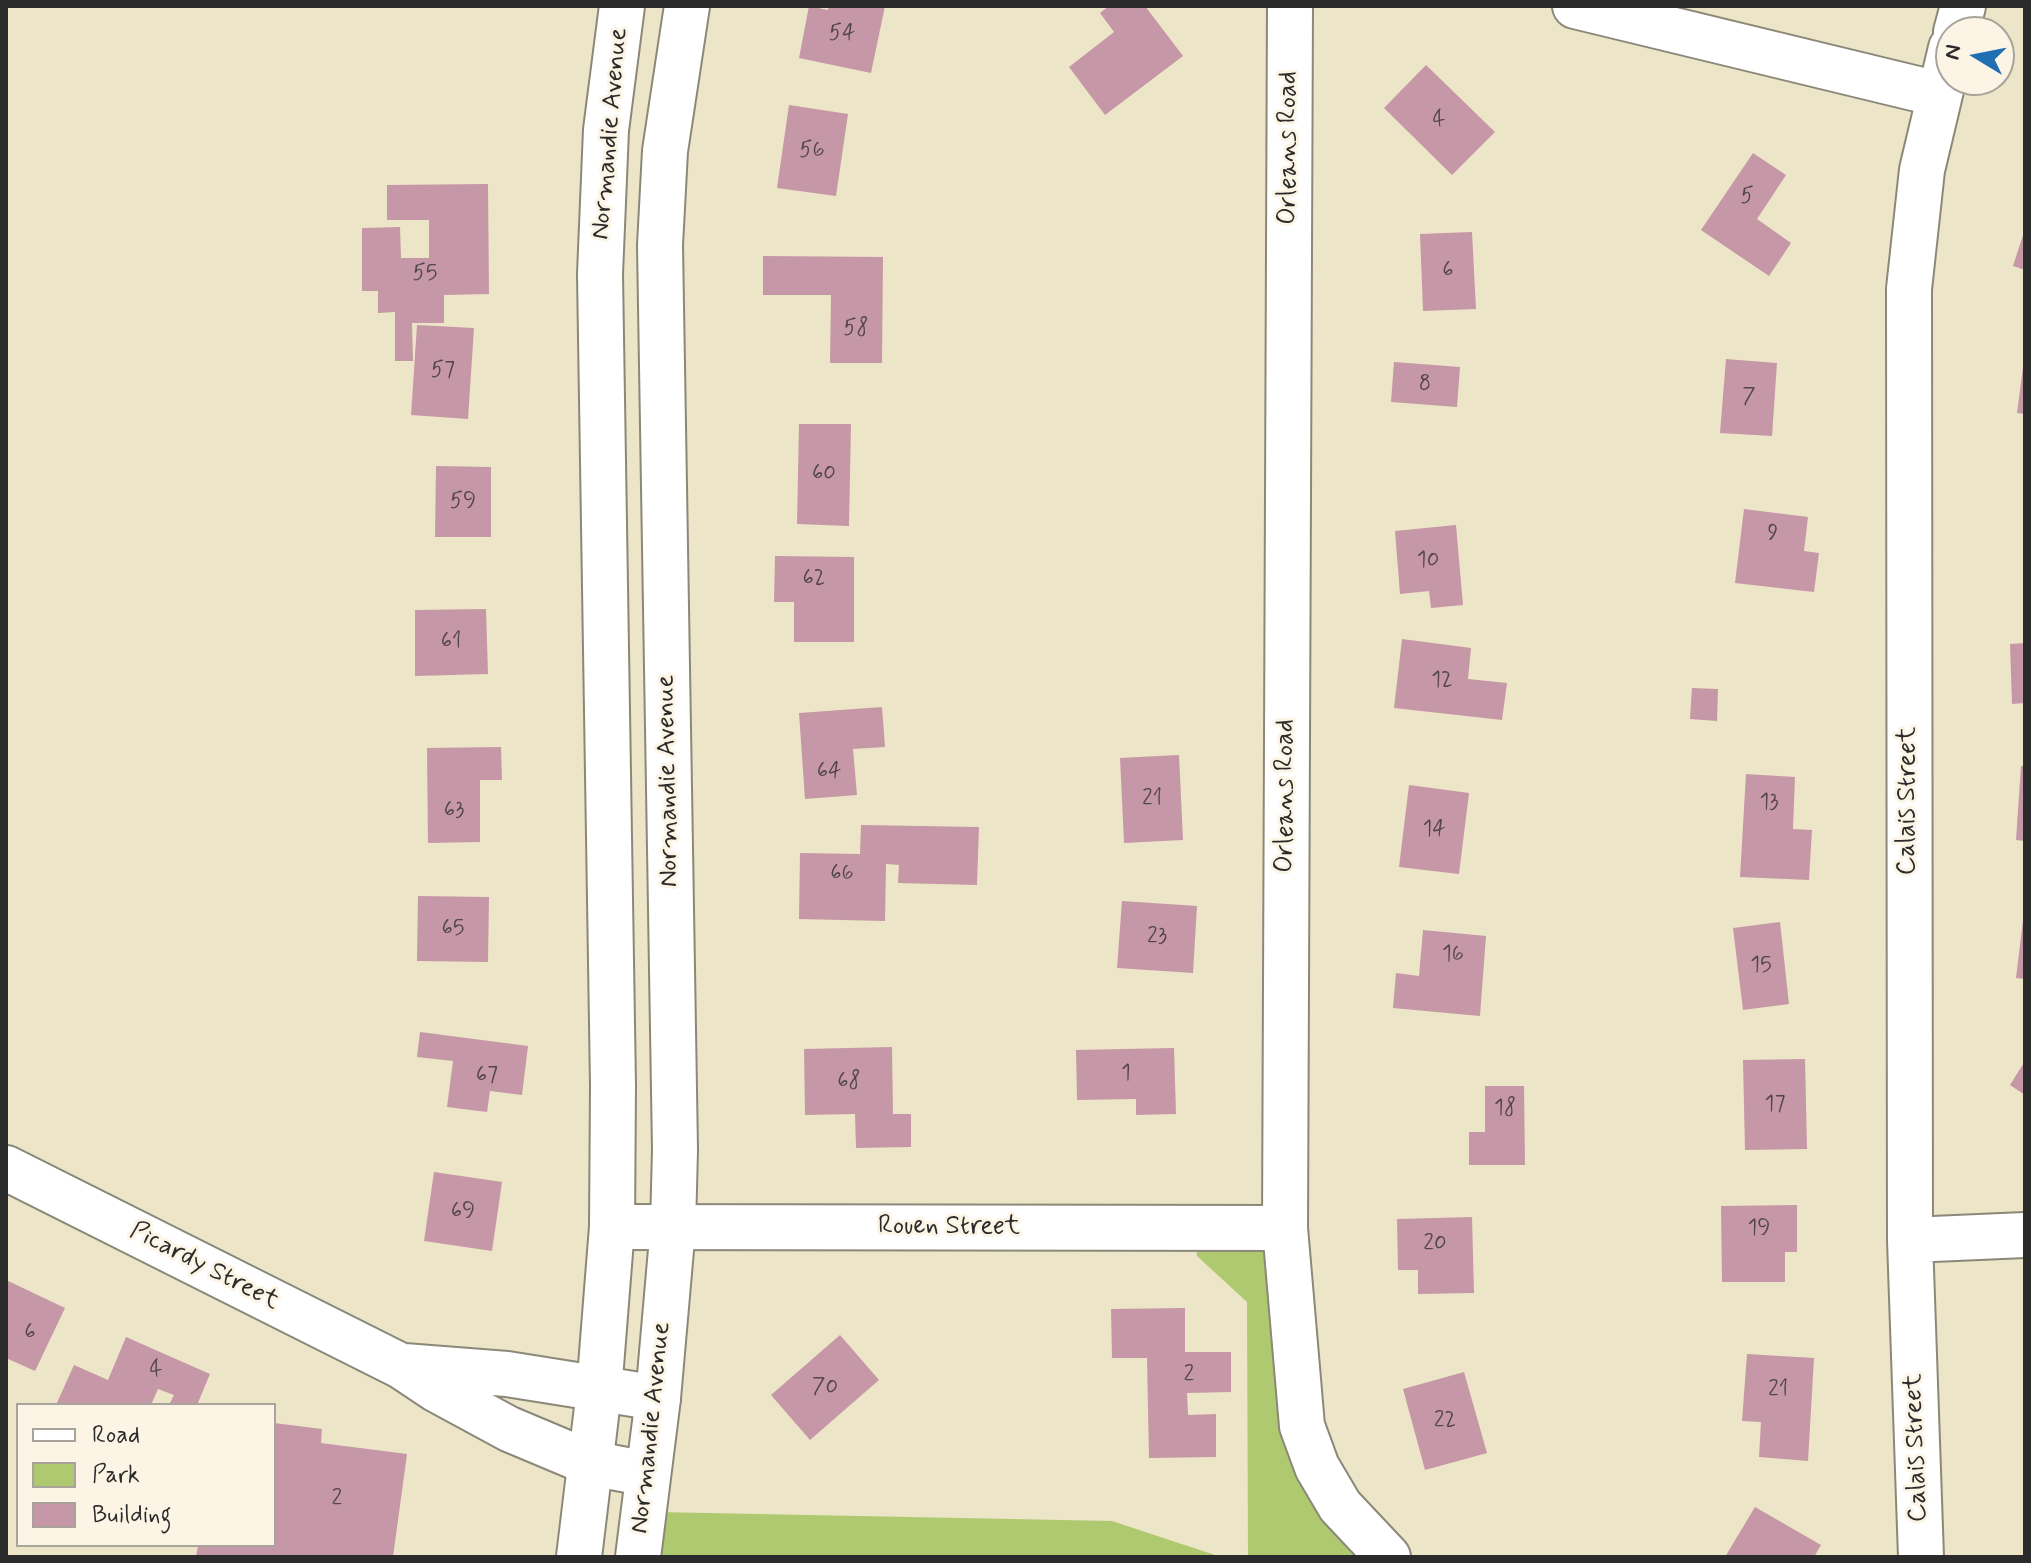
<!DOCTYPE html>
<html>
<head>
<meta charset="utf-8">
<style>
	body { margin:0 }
	#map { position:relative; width:2031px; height:1563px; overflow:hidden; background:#ece5c7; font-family:Mynerve,sans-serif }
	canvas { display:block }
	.frame { position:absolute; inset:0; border:8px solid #2b2b2b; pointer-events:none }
	.legend { position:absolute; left:16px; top:1403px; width:260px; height:144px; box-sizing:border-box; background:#fcf5e5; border:2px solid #a8a49b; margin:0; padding:10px 14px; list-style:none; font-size:24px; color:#2b2b2b }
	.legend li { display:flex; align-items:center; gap:16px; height:40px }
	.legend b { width:40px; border:2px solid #a8a49b }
	.north { position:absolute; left:1935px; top:16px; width:80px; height:80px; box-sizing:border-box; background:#fcf5e5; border:2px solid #a8a49b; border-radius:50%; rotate:280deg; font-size:22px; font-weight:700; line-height:32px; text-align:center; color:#2b2b2b }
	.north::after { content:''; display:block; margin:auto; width:28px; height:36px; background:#1f6fb2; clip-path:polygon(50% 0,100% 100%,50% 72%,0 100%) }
</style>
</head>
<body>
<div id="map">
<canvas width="2031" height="1563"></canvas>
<div class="frame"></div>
<ul class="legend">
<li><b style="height:10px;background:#fff"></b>Road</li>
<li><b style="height:22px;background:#aec96f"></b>Park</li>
<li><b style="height:22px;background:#c697a6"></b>Building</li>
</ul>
<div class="north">N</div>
</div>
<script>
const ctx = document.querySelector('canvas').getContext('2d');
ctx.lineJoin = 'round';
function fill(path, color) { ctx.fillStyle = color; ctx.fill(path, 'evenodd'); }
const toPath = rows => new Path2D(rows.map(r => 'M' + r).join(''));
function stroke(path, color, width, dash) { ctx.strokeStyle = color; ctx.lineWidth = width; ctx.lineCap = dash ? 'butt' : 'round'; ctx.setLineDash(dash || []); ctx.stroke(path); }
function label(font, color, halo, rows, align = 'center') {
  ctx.font = font + ' Mynerve,sans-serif'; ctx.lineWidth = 6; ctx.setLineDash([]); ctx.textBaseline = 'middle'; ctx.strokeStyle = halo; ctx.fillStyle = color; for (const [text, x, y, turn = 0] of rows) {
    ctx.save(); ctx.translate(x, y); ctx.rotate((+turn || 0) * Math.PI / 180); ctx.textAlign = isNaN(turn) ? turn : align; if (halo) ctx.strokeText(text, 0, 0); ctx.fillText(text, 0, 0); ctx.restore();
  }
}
fill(toPath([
	[1196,1245,1278,1245,1281,1401,1381,1557,1248,1557,1247,1302,1197,1256],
	[656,1512,1112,1521,1221,1557,654,1557]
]), '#aec96f');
fill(toPath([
	[809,6,828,10,829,6,885,6,871,73,799,58],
	[1109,6,1145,6,1183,56,1105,115,1069,67,1114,32,1100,13],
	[1426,65,1495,132,1452,175,1384,108],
	[789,105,848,114,836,196,777,188],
	[1753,153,1786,175,1757,219,1791,243,1769,276,1701,230],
	[488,184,489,294,444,295,444,323,412,323,413,361,395,361,395,312,378,313,378,291,362,291,362,228,400,227,401,258,429,258,429,220,387,220,387,185],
	[1472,232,1476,309,1423,311,1420,234],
	[2024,232,2025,232,2025,270,2013,266],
	[763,256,883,257,882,363,830,363,831,295,763,295],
	[417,325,474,328,468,419,411,415],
	[1726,359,1777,363,1772,436,1720,433],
	[1394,362,1460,367,1457,407,1391,402],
	[2023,367,2025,367,2025,414,2017,413],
	[799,424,851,424,849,526,797,524],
	[436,466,491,467,491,537,435,537],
	[1744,509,1808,517,1804,551,1819,553,1814,592,1735,583],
	[1456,525,1463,605,1431,608,1429,591,1400,594,1395,531],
	[775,556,854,557,854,642,794,642,794,602,774,602],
	[486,609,488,674,415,676,415,610],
	[1402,639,1471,648,1468,679,1507,683,1502,720,1394,708],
	[2025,643,2025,703,2012,704,2010,644],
	[1692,688,1718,689,1717,721,1690,719],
	[882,707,885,747,853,749,857,795,805,799,799,713],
	[501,747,502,780,480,780,480,842,428,843,427,748],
	[1179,755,1183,840,1124,843,1120,758],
	[2021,766,2025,766,2025,841,2016,840],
	[1746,774,1795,777,1793,829,1812,830,1809,880,1740,877],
	[1409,785,1469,793,1459,874,1399,867],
	[861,825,979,827,977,885,898,883,899,865,886,864,885,921,799,919,800,853,860,854],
	[418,896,489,897,488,962,417,961],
	[1122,901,1197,906,1193,973,1117,968],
	[2023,920,2025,920,2025,979,2016,978],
	[1780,922,1789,1004,1743,1010,1733,928],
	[1423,930,1486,936,1480,1016,1393,1008,1396,973,1419,976],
	[420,1032,528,1046,522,1095,490,1091,487,1112,447,1107,453,1061,417,1057],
	[892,1047,893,1114,911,1114,911,1147,856,1148,855,1114,805,1115,804,1049],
	[1174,1048,1176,1114,1136,1115,1136,1099,1077,1100,1076,1050],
	[1805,1059,1807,1149,1745,1150,1743,1060],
	[2025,1061,2025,1095,2010,1085],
	[1485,1086,1524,1086,1525,1165,1469,1165,1469,1132,1485,1132],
	[434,1172,502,1182,492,1251,424,1241],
	[1797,1205,1797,1252,1785,1252,1785,1282,1722,1282,1721,1206],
	[1472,1217,1474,1293,1418,1294,1418,1270,1398,1270,1397,1219],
	[6,1280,65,1308,35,1371,6,1358],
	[1185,1308,1185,1352,1231,1352,1231,1392,1187,1393,1188,1415,1216,1414,1216,1457,1149,1458,1147,1358,1112,1358,1111,1309],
	[840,1335,879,1380,810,1440,771,1395],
	[126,1337,210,1374,197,1405,169,1405,174,1395,158,1389,151,1405,56,1405,74,1365,108,1380],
	[1747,1354,1814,1358,1808,1461,1759,1457,1761,1422,1742,1421],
	[1464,1372,1487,1453,1425,1470,1403,1389],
	[274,1423,322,1429,321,1443,407,1454,393,1557,196,1557,198,1545,274,1545],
	[1755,1507,1821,1545,1814,1557,1725,1557]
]), '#c697a6');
const minor = toPath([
	[1290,6,1285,1228,1302,1426,1317,1467,1340,1506,1388,1557],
	[1575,6,1938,94],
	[1956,32,1963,6],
	[6,1168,401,1366,437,1390,509,1429,590,1463,648,1474],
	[612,1227,1285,1228],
	[1910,1240,2025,1235],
	[404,1366,507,1374,658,1398],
	[1921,1557,1910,1240,1909,289,1922,170,1951,48]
]);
const tertiary = toPath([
	[579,1557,599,1391,612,1227,613,1086,600,274,606,130,622,6],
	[638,1557,658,1398,673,1227,675,1150,660,245,665,151,687,6]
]);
stroke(minor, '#8c8879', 48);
stroke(tertiary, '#8c8879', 48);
stroke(minor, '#fff', 44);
stroke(tertiary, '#fff', 44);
label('22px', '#52464a', null, [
	["54",842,34],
	["4",1439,120],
	["56",812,151],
	["5",1747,197],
	["6",1448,271],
	["55",425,274],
	["58",856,329],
	["57",443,371],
	["8",1425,385],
	["7",1749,398],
	["60",824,474],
	["59",463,502],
	["9",1773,534],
	["10",1428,561],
	["62",814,579],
	["61",451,642],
	["12",1442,681],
	["64",829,772],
	["21",1152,799],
	["13",1769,803],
	["63",454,811],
	["14",1434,830],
	["66",842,874],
	["65",453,929],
	["23",1157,937],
	["16",1453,955],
	["15",1761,966],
	["1",1126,1074],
	["67",487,1076],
	["68",849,1082],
	["17",1775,1105],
	["18",1505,1109],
	["69",463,1212],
	["19",1759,1229],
	["20",1435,1244],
	["6",30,1333],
	["4",156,1370],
	["2",1189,1375],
	["70",825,1388],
	["21",1778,1390],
	["22",1445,1421],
	["2",337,1499]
]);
label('26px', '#2b2b2b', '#fcf5e5', [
	["Normandie Avenue",611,134,-85],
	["Orleans Road",1290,148,-90],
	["Normandie Avenue",669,781,-91],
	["Orleans Road",1287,796,-90],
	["Calais Street",1909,801,-90],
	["Rouen Street",949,1228],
	["Picardy Street",204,1267,27],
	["Normandie Avenue",652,1428,-84],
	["Calais Street",1917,1448,-92]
]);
</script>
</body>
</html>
